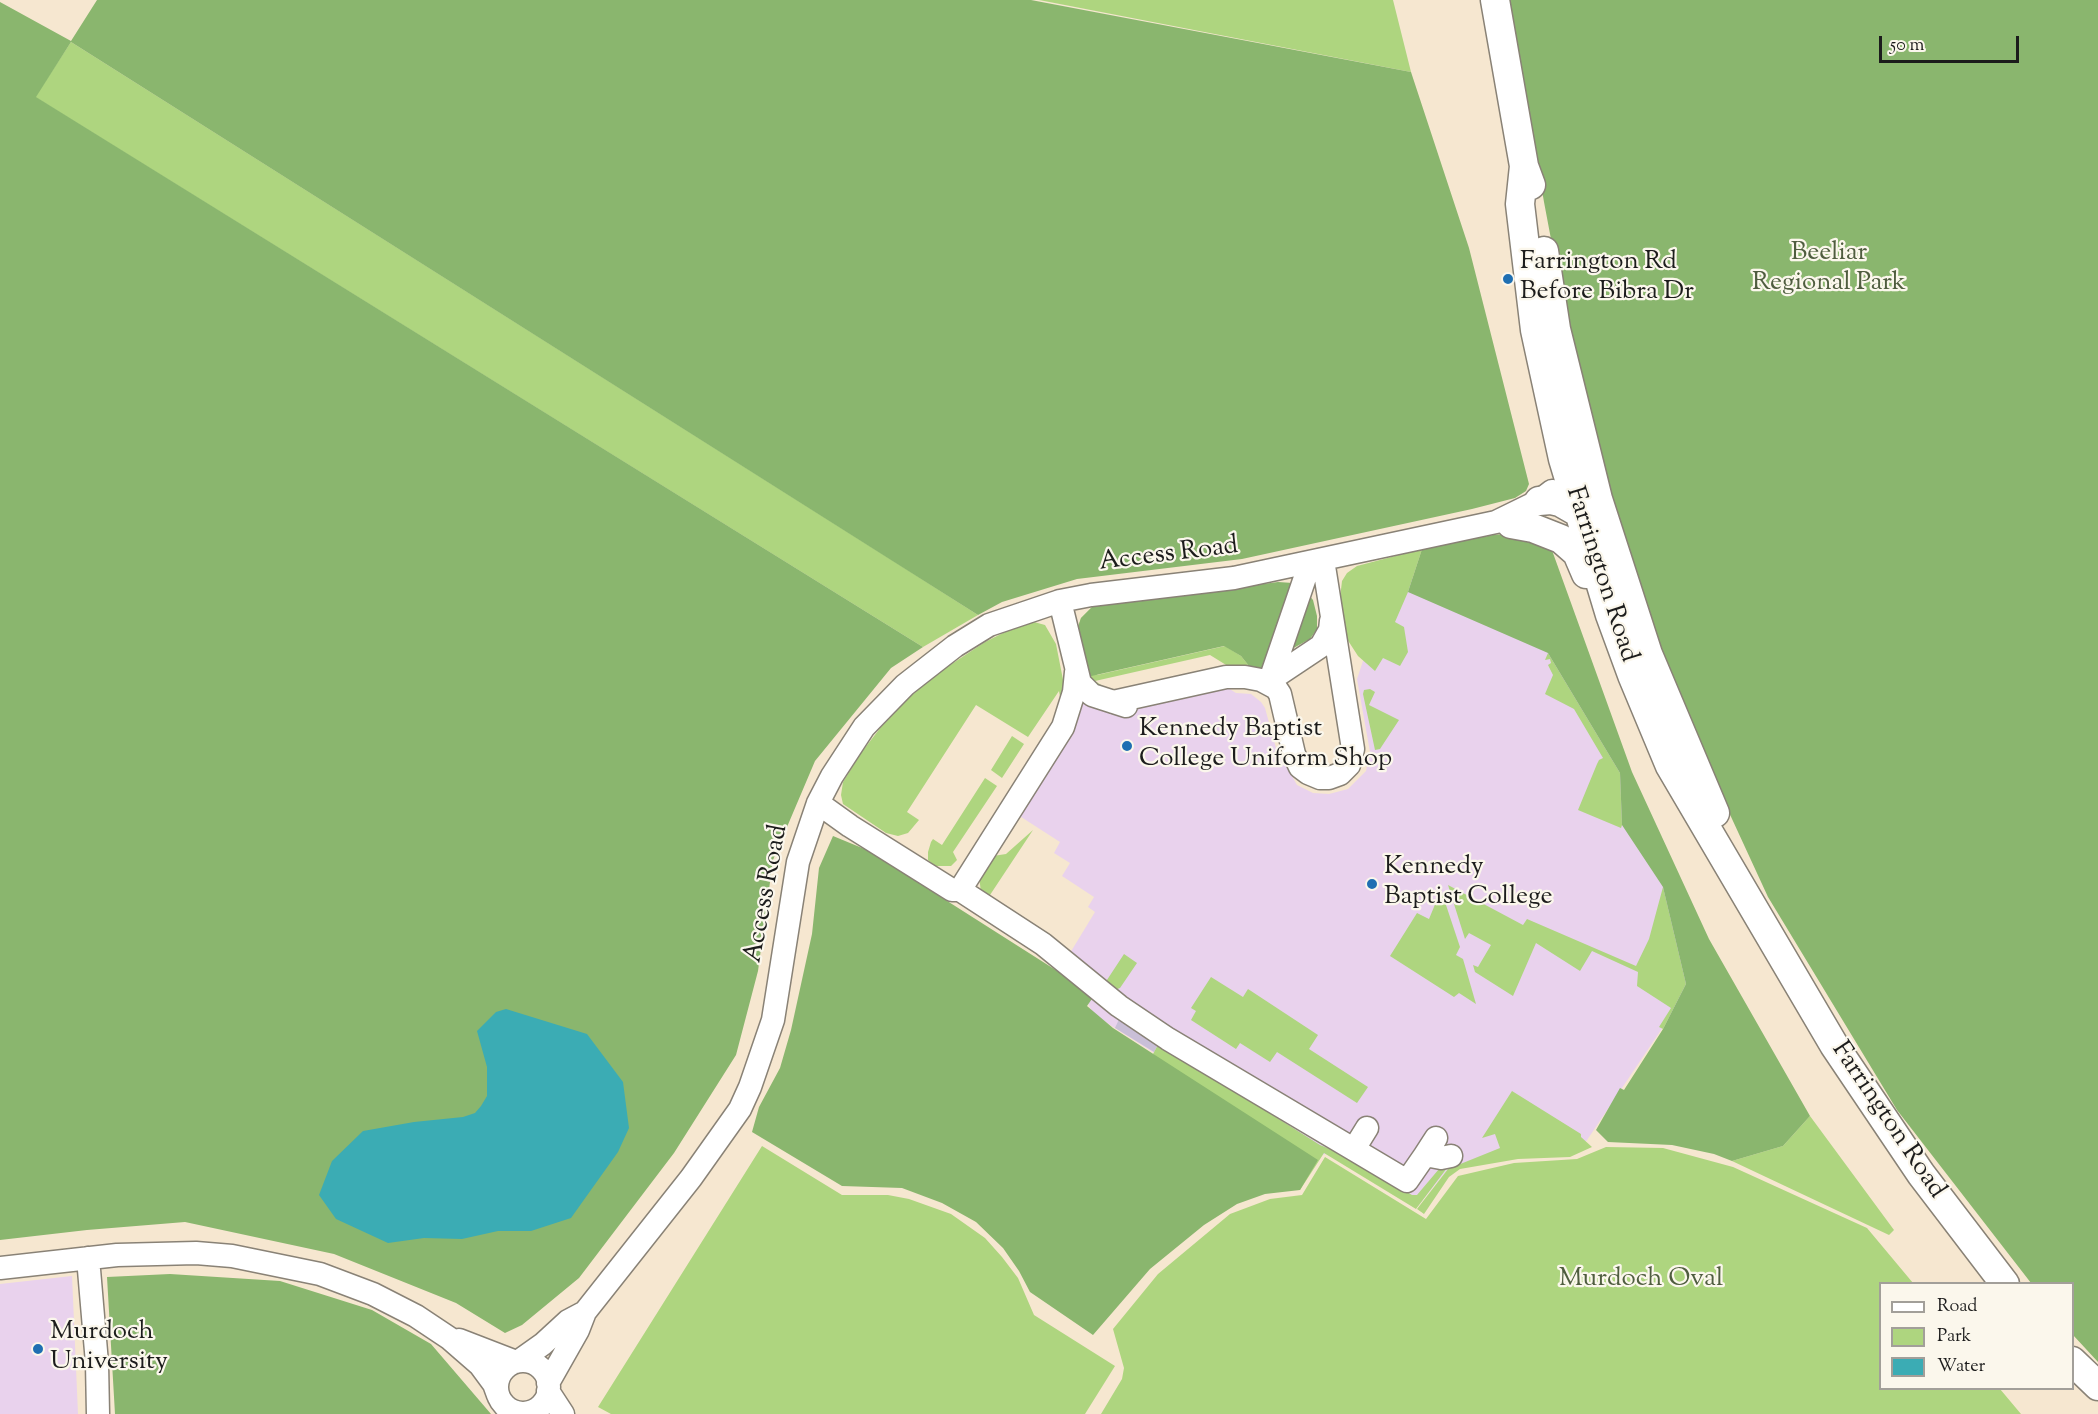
<!DOCTYPE html>
<html>
<head>
<meta charset="utf-8">
<style>
	body { margin:0 }
	#map { position:relative; width:2098px; height:1414px; overflow:hidden; background:#f6e7d0; font-family:"Sorts Mill Goudy",serif }
	canvas { display:block }
	.legend { position:absolute; left:1879px; top:1282px; width:195px; height:108px; box-sizing:border-box; background:#fbf7ec; border:2px solid #a29f99; margin:0; padding:8px 10px; list-style:none; font-size:18px; color:#1c1c1c }
	.legend li { display:flex; align-items:center; gap:12px; height:30px }
	.legend b { width:30px; border:2px solid #a29f99 }
	.scale { position:absolute; left:1879px; top:36px; width:140px; height:27px; box-sizing:border-box; border:3px solid #1c1c1c; border-top:0; padding-left:8px; font-size:18px; line-height:21px; white-space:nowrap; color:#1c1c1c; -webkit-text-stroke:4px #fbf7ec; paint-order:stroke }
</style>
</head>
<body>
<div id="map">
<canvas width="2098" height="1414"></canvas>
<ul class="legend">
<li><b style="height:8px;background:#fff"></b>Road</li>
<li><b style="height:16px;background:#aed57f"></b>Park</li>
<li><b style="height:16px;background:#3bacb4"></b>Water</li>
</ul>
<div class="scale">50 m</div>
</div>
<script>
const ctx = document.querySelector('canvas').getContext('2d');
ctx.lineJoin = 'round';
function fill(path, color) { ctx.fillStyle = color; ctx.fill(path, 'evenodd'); }
const toPath = rows => new Path2D(rows.map(r => 'M' + r).join(''));
function stroke(path, color, width, dash) { ctx.strokeStyle = color; ctx.lineWidth = width; ctx.lineCap = dash ? 'butt' : 'round'; ctx.setLineDash(dash || []); ctx.stroke(path); }
function label(font, color, halo, rows, align = 'center') {
  ctx.font = font + ' "Sorts Mill Goudy",serif'; ctx.lineWidth = 4.5; ctx.setLineDash([]); ctx.textBaseline = 'middle'; ctx.strokeStyle = halo; ctx.fillStyle = color; for (const [text, x, y, turn = 0] of rows) {
    ctx.save(); ctx.translate(x, y); ctx.rotate((+turn || 0) * Math.PI / 180); ctx.textAlign = isNaN(turn) ? turn : align; if (halo) ctx.strokeText(text, 0, 0); ctx.fillText(text, 0, 0); ctx.restore();
  }
}
fill(toPath([
	[1401,573,1553,642,1623,762,1696,978,1585,1143,1448,1169,1418,1206,1326,1154,1316,1156,1093,1014,1067,958,1095,912,1088,907,1094,897,1062,876,1070,863,1054,853,1060,842,1004,806,1077,690,1112,696,1212,678,1236,693,1251,694,1261,702,1265,708,1276,748,1297,785,1313,793,1329,794,1348,789,1366,771,1370,752,1357,679,1363,661],
	[72,1276,78,1414,0,1414,0,1284]
]), '#e9d2ed');
fill(toPath([
	[1121,1015,1160,1041,1154,1052,1115,1028]
]), '#c9bfd7');
fill(toPath([
	[1039,0,1393,0,1411,72],
	[71,42,898,564,978,615,923,647,35,97],
	[1422,549,1408,592,1395,622,1404,627,1408,652,1400,666,1383,658,1375,671,1358,656,1347,639,1340,598,1342,581,1347,573,1357,566],
	[1140,600,1097,675,1225,646,1241,656,1253,671,1231,668,1210,655,1095,681,1112,692,1089,681,1078,627,1081,618,1092,607],
	[1034,622,1045,625,1056,644,1066,695,1062,709,1059,691,1028,737,976,705,907,812,919,820,908,833,898,836,886,833,843,804,841,795,843,782,861,753,881,727,911,696,935,675,985,642,1005,632],
	[1548,653,1620,773,1622,825,1621,828,1578,810,1597,764,1599,760,1603,758,1574,709,1545,694,1553,675,1548,665,1551,663,1550,659,1545,660],
	[1364,690,1370,689,1375,692,1369,705,1399,720,1380,749,1375,750,1363,694],
	[1012,736,1024,744,1002,778,991,770],
	[985,778,997,786,953,852,957,860,951,866,935,866,928,860,928,852,931,842,933,839,942,845],
	[1033,830,988,898,981,893,979,875,993,856,1006,854],
	[1448,885,1523,925,1527,919,1636,966,1649,939,1663,887,1686,984,1663,1029,1659,1027,1671,1008,1637,986,1638,972,1592,951,1580,971,1536,943,1513,996,1475,972,1473,965,1478,967,1491,945,1469,933,1465,939],
	[1441,890,1460,947,1456,955,1463,959,1476,1004,1459,993,1454,997,1390,956,1417,913,1429,919],
	[1124,954,1137,963,1120,988,1115,990,1105,983],
	[1211,977,1243,997,1248,989,1318,1035,1309,1049,1368,1087,1357,1103,1277,1052,1270,1062,1240,1043,1236,1049,1191,1020,1196,1011,1191,1008],
	[1160,1041,1163,1046,1320,1145,1345,1155,1412,1195,1417,1195,1439,1169,1447,1168,1416,1209,1324,1153,1300,1190,1153,1054],
	[1512,1091,1581,1134,1581,1137,1592,1147,1570,1157,1518,1159,1460,1169,1449,1177,1424,1214,1417,1209,1448,1169,1500,1148,1495,1134,1482,1138],
	[1810,1116,1894,1230,1889,1235,1732,1161,1783,1146],
	[762,1146,842,1195,888,1195,909,1199,951,1214,985,1238,1002,1257,1018,1278,1034,1315,1115,1366,1085,1414,611,1414,598,1407],
	[1606,1147,1663,1148,1733,1167,1867,1228,1913,1283,1880,1284,1880,1388,2000,1389,2021,1414,1101,1414,1122,1379,1124,1368,1113,1329,1158,1274,1230,1214,1270,1199,1302,1195,1325,1157,1426,1219,1458,1176,1514,1163,1577,1159]
]), '#aed57f');
fill(toPath([
	[97,0,1031,0,1411,72,1469,248,1529,484,1526,491,1515,498,1472,509,1242,559,1077,579,1002,602,978,615,71,42,36,97,923,647,891,668,815,761,773,860,758,971,736,1055,674,1153,579,1278,522,1325,505,1333,456,1303,334,1254,185,1222,87,1230,0,1240,0,2,71,41],
	[1510,0,2098,0,2098,1362,2073,1335,2072,1284,2031,1283,1897,1110,1768,897,1656,654,1580,393,1544,202],
	[1514,533,1549,542,1632,772,1709,939,1810,1116,1783,1146,1732,1161,1714,1154,1672,1145,1608,1142,1596,1130,1620,1088,1624,1090,1663,1029,1686,984,1663,887,1622,825,1620,773,1548,653,1408,592,1422,549,1493,535],
	[1278,582,1293,583,1270,667,1253,671,1241,656,1224,646,1087,677,1078,627,1081,618,1092,607],
	[1309,595,1313,600,1317,616,1317,629,1310,639,1288,651],
	[833,836,867,850,1073,981,1094,996,1087,1006,1113,1028,1318,1160,1300,1190,1265,1194,1237,1204,1204,1225,1150,1269,1093,1335,1030,1292,1019,1271,1003,1248,976,1222,942,1203,902,1188,842,1186,752,1132,759,1107,780,1068,791,1030,812,934,819,868],
	[170,1274,280,1281,372,1310,431,1344,491,1414,115,1414,107,1277]
]), '#8ab66e');
fill(toPath([
	[506,1009,587,1034,623,1082,629,1128,618,1152,571,1218,531,1231,498,1231,462,1239,424,1238,388,1243,336,1219,319,1195,332,1161,363,1131,414,1122,463,1117,475,1113,481,1106,487,1096,487,1067,477,1031,496,1012]
]), '#3bacb4');
const minor = toPath([
	[1060,601,1080,683,1092,695,1126,706],
	[1268,679,1276,676,1321,646,1330,630,1331,621],
	[1269,683,1310,563],
	[1113,702,1226,677,1245,677,1261,680,1276,688,1280,694,1294,754,1300,767,1308,773,1320,778,1329,778,1340,774,1349,765,1353,749,1323,560],
	[818,803,850,826,952,890,960,890,1063,727,1074,692,1076,672],
	[960,890,1043,944,1119,1006,1168,1039,1407,1181,1425,1155],
	[1436,1138,1425,1155,1441,1158,1451,1156],
	[1354,1149,1367,1128],
	[88,1258,97,1363,98,1414],
	[0,1268,117,1255,196,1253,232,1256,320,1274,373,1294,416,1316,449,1338,480,1365,494,1384,498,1395],
	[459,1340,516,1362],
	[519,1361,543,1344,568,1321,585,1312],
	'497 1387a26 26 0 1 1 52 0a26 26 0 1 1-52 0Z',
	[548,1383,578,1330,585,1312,691,1178,740,1109,750,1087,773,1020,798,862,818,803,832,776,864,727,905,685,955,646,989,625,1060,601,1091,595,1234,578,1496,522,1539,501,1552,491],
	[548,1391,563,1414]
]);
const major = toPath([
	[1495,0,1524,166,1531,185],
	[1524,166,1520,204,1535,330,1563,459,1610,615,1632,675,1670,766,1834,1045,1921,1174,2005,1284],
	[1544,251,1556,329,1598,499,1648,654,1715,813],
	[1539,501,1551,500,1560,502,1588,518],
	[1511,524,1533,528,1561,539,1577,553,1586,574],
	[2072,1361,2098,1386]
]);
stroke(minor, '#898276', 25);
stroke(major, '#898276', 31);
stroke(minor, '#fff', 22);
stroke(major, '#fff', 28);
for (const [x, y, r, color] of [
	[1508,279,6,"#1f6fb2"],
	[1127,746,6,"#1f6fb2"],
	[1372,884,6,"#1f6fb2"],
	[38,1349,6,"#1f6fb2"]
]) { const dot = new Path2D(); dot.arc(x, y, r, 0, 2 * Math.PI); ctx.fillStyle = color; ctx.fill(dot); stroke(dot, '#fbf7ec', 2); }
label('26px', '#4f5d3f', '#fbf7ec', [
	["Beeliar",1829,255],
	["Regional Park",1829,285],
	["Murdoch Oval",1641,1281]
]);
label('26px', '#1c1c1c', '#fbf7ec', [
	["Farrington Rd",1520,264],
	["Before Bibra Dr",1520,294],
	["Kennedy Baptist",1139,731],
	["College Uniform Shop",1139,761],
	["Kennedy",1384,869],
	["Baptist College",1384,899],
	["Murdoch",50,1334],
	["University",50,1364]
], 'left');
label('26px', '#1c1c1c', '#fbf7ec', [
	["Access Road",1169,556,-7],
	["Farrington Road",1600,575,72],
	["Access Road",768,894,-79],
	["Farrington Road",1887,1121,56]
]);
</script>
</body>
</html>
